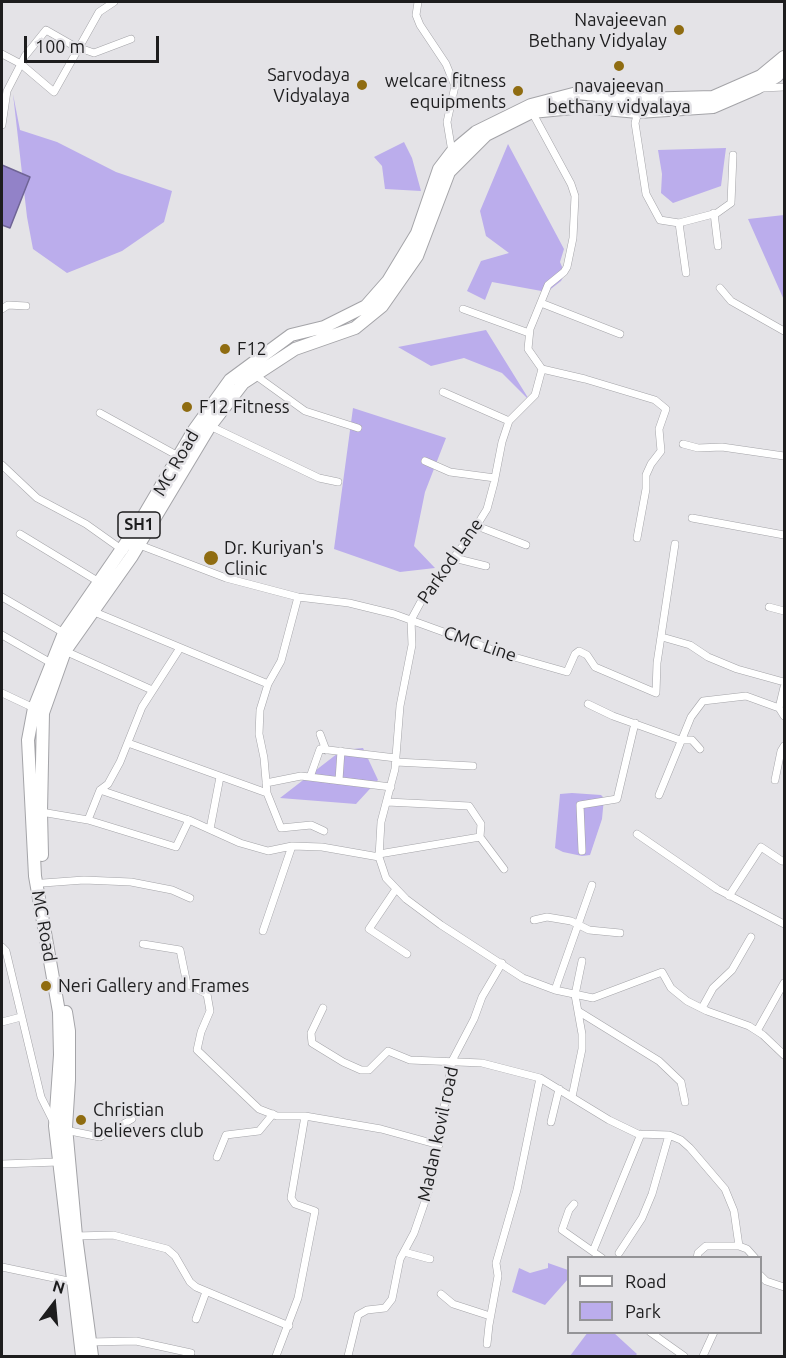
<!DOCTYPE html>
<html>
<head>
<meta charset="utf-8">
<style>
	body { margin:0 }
	#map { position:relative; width:786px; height:1358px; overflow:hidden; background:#e4e3e7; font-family:Ubuntu,sans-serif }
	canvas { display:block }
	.frame { position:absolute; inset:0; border:3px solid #1d1d1e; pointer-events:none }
	.legend { position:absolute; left:567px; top:1256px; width:195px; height:78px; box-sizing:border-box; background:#e4e3e7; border:2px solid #949497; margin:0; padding:8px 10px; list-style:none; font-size:18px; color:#1d1d1e }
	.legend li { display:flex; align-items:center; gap:12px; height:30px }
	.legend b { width:30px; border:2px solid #949497 }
	.north { position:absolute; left:24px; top:1274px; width:60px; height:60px; -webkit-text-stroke:4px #e4e3e7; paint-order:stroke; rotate:16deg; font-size:16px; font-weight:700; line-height:24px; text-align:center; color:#1d1d1e }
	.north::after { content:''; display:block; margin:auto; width:21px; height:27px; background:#1d1d1e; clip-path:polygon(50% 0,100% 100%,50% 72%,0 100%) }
	.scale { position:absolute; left:24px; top:36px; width:135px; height:27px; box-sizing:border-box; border:3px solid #1d1d1e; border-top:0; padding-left:8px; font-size:18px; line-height:21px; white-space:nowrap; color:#1d1d1e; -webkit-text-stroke:4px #e4e3e7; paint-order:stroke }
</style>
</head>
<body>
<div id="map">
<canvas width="786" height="1358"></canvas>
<div class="frame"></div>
<ul class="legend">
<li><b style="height:8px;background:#fff"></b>Road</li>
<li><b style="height:16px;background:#bbadec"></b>Park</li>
</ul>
<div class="north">N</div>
<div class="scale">100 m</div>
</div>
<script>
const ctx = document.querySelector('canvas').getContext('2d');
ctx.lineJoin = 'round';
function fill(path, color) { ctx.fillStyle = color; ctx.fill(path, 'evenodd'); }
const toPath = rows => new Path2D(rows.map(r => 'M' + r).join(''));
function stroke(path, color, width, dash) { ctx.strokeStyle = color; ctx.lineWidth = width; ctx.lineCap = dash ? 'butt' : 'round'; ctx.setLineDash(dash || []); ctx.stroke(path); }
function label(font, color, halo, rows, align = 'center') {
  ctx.font = font + ' Ubuntu,sans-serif'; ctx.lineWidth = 5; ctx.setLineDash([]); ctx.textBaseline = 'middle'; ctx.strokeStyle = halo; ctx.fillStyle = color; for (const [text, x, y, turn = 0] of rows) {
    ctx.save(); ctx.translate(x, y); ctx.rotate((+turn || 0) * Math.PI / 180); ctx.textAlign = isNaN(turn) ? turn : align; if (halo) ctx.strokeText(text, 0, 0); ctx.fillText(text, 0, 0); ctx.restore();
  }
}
fill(toPath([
	[13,94,20,130,57,142,116,172,172,191,164,222,122,251,67,273,33,249,27,217],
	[404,142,412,158,421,191,385,189,382,166,374,157],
	[508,144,564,249,560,262,565,274,561,281,547,292,492,282,485,300,467,291,481,261,509,253,486,236,480,211],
	[726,148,721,186,673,203,661,193,662,174,658,150],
	[784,215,784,300,748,219],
	[486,330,530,401,502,373,464,358,431,366,398,347],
	[353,408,446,438,425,492,414,546,435,568,400,572,334,549],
	[363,748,378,780,356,804,280,798,342,750],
	[572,793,601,795,604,798,602,819,590,855,582,856,563,852,555,848,560,794],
	[548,1263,568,1270,568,1279,545,1305,512,1292,519,1268,530,1273,548,1268],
	[588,1332,614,1333,637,1354,635,1356,570,1356]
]), '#bbadec');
const water = toPath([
	[2,165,30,177,10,228,2,225,2,165]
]);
fill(water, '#9282c8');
stroke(water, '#6f6495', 1.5);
const minor = toPath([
	[418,2,416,15,420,25,446,64,455,86,447,122,452,152],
	[2,54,21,64,54,92,99,12,114,2],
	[762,88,784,87],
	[532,112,571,184,575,196,573,238,567,267,564,272,548,285,530,329,528,349,542,369,535,395,509,421,502,442,494,483,487,509,469,538,424,596,411,620,412,645,400,706,395,769,381,822,379,857,386,878,406,899,441,925,523,978,555,990,593,998,662,972,671,988,687,1001,707,1011,749,1026,763,1035,784,1055],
	[638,112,635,123,646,194,660,220,679,223,717,213,731,203,733,155],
	[2,125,7,91,25,56,46,30,74,46,94,53,131,39],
	[714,213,718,246],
	[679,223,686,273],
	[720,288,731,301,784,331],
	[541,303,620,334],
	[2,309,8,305,26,306],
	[463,309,529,333],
	[542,369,585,379,655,400,666,409,659,429,661,451,651,464,646,475,646,489,637,538],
	[255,375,305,411,358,428],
	[443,392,509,421],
	[100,413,180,457],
	[210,426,319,478,338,482],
	[683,444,698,448,722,447,784,456],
	[425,461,450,472,495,478],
	[2,465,37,498,86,524,124,551],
	[692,518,784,535],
	[477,526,526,545],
	[20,534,99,582],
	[137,544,226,578,298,597,349,603,394,614,507,655,567,672,575,654,579,651,587,655,595,667,656,693,657,663,675,544],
	[454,558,486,566],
	[2,597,64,633],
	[298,597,281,661,268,684,260,710,259,734,264,758,267,793,281,828,311,825,324,831],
	[769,607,784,611],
	[92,611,268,684],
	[2,635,51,663],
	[662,637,690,645,708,657,737,669,784,682],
	[65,651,152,690],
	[784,687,779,708,784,716],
	[2,693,36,709],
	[588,704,613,716,680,740,692,740,700,749],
	[320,734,326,750],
	[128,743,267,793],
	[396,762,473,766],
	[310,777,320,749,396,758],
	[339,780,341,751],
	[775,780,781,751,784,746],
	[266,783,301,776,391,787],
	[100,790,189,820],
	[659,795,691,717,703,701,746,696,779,708],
	[387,802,469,806,481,824,480,837,504,869],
	[41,812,88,820,176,847,189,820,240,843,268,851,292,846,322,847,379,857],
	[88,820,100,790,108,784,120,762,142,707,180,648],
	[210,829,220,777],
	[637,834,717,889,784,924],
	[582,851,580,805,617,799,635,723],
	[379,854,480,837],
	[43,883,84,880,131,882,172,890,190,898],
	[396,889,369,929,407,954],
	[729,896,761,847,782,861],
	[534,920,547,917,571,921,589,930,620,933],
	[263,931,292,846],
	[143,944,180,950,187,984,207,994,210,1011,201,1032,197,1050,259,1109,277,1116,305,1116,381,1129,439,1145],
	[2,947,6,951,41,1097,53,1121],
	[555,990,592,885],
	[323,1008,311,1033,312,1043,343,1062,361,1070,369,1070,388,1051,410,1060,482,1063,540,1078,609,1120,638,1134,669,1135,681,1140,690,1148,725,1189,734,1211,739,1246,747,1249,755,1258],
	[702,1008,713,988,732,970,751,937],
	[578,1011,659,1061,681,1082,685,1102],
	[2,1022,21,1017],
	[757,1031,784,983],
	[572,1097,582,1049,582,1034,575,995,582,961],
	[551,1122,559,1089],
	[66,1127,70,1131,100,1137,132,1119],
	[217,1157,226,1135,259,1131,273,1114],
	[2,1164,58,1162],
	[574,1204,569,1210,562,1230,602,1258],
	[76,1236,113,1235,167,1249,175,1256,190,1282,196,1287,289,1326],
	[593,1251,641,1134],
	[404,1252,430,1259],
	[619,1253,642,1218,652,1194,669,1135],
	[697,1258,698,1253,706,1246,739,1246],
	[2,1267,73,1282],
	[760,1275,766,1281,784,1287],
	[441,1294,453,1304,490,1316],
	[196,1319,206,1292],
	[650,1332,684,1356],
	[90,1342,136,1341,191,1353],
	[487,1344,489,1325,498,1276,496,1263,517,1190,540,1078],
	[276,1356,298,1298,315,1211,295,1204,291,1198,305,1116],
	[348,1356,358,1315,367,1310,385,1308,392,1299,400,1259,414,1233,431,1184,452,1061,474,1019,482,997,502,963],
	[703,1356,714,1332]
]);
const primary = toPath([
	[42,855,41,812,43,713,65,651,132,556,210,426,243,383,295,349,355,328,382,306,417,256,449,172,486,135,532,112,583,107,638,112,713,107,757,88,777,76,784,68],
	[66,1012,69,1031,69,1080,66,1127,76,1236,92,1356],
	[82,1356,55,1126,60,1055,59,1012,35,876,28,740,34,708,64,633,137,527,194,430,230,380,291,335,324,327,366,306,388,281,417,233,439,169,452,152,476,132,531,105,577,93,637,99,713,97,761,76,784,57]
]);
stroke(minor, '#a4a4a8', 8);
stroke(primary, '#a4a4a8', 14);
stroke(minor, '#fff', 7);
stroke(primary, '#fff', 12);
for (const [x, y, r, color] of [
	[679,30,6,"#8f6c11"],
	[619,66,6,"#8f6c11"],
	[362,85,6,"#8f6c11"],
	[518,91,6,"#8f6c11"],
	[225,349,6,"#8f6c11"],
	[187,407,6,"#8f6c11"],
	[211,558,8,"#8f6c11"],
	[46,986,6,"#8f6c11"],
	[81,1120,6,"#8f6c11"]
]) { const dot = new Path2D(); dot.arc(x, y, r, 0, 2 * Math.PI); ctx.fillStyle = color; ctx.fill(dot); stroke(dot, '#e4e3e7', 2); }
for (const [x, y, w] of [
	[139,525,42]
]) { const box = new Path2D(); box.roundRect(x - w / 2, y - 13, w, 26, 4.5); ctx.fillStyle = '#e4e3e7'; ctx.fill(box); stroke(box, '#1d1d1e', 1.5); }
label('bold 16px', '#1d1d1e', null, [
	["SH1",139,525]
]);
label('18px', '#1d1d1e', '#e4e3e7', [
	["Navajeevan",667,20,"right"],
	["Bethany Vidyalay",667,41,"right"],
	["Sarvodaya",350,75,"right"],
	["Vidyalaya",350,96,"right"],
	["welcare fitness",506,81,"right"],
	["equipments",506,102,"right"],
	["navajeevan",619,86,"center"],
	["bethany vidyalaya",619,107,"center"],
	["F12",237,349],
	["F12 Fitness",199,407],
	["Dr. Kuriyan's",224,548],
	["Clinic",224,569],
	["Neri Gallery and Frames",58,986],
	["Christian",93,1110],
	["believers club",93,1131]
], 'left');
label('18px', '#1d1d1e', '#e4e3e7', [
	["MC Road",176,463,-60],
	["Parkod Lane",450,561,-55],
	["CMC Line",480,644,19],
	["MC Road",44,926,80],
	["Madan kovil road",438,1134,-78]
]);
</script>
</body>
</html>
